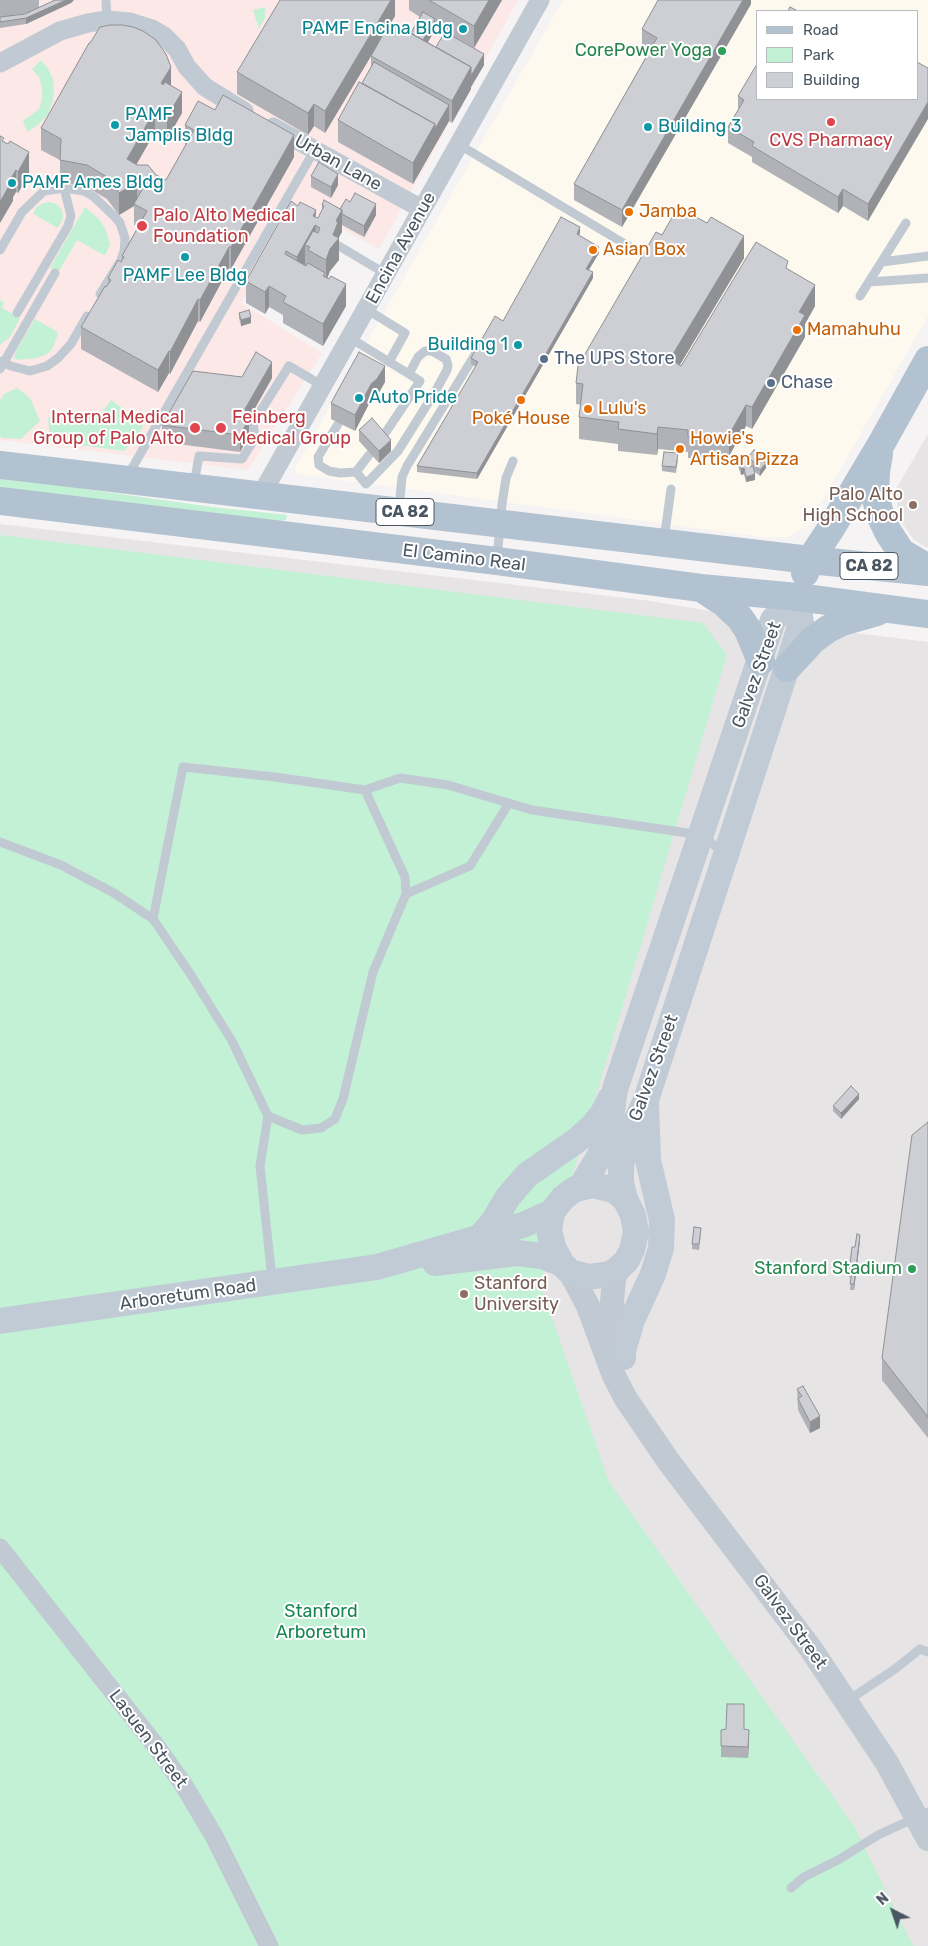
<!DOCTYPE html>
<html>
<head>
<meta charset="utf-8">
<style>
	body { margin:0 }
	#map { position:relative; width:928px; height:1946px; overflow:hidden; background:#f5f3f3; font-family:Rubik,sans-serif }
	canvas { display:block }
	.legend { position:absolute; left:756px; top:10px; width:162px; height:90px; box-sizing:border-box; background:#fff; border:1px solid #b7bbc0; margin:0; padding:6px 9px; list-style:none; font-size:15px; color:#4a5661 }
	.legend li { display:flex; align-items:center; gap:10px; height:25px }
	.legend b { width:25px; border:1px solid #b7bbc0 }
	.north { position:absolute; left:868px; top:1886px; width:50px; height:50px; -webkit-text-stroke:4px #fff; paint-order:stroke; rotate:319deg; font-size:14px; font-weight:700; line-height:20px; text-align:center; color:#4a5661 }
	.north::after { content:''; display:block; margin:auto; width:18px; height:22px; background:#4a5661; clip-path:polygon(50% 0,100% 100%,50% 72%,0 100%) }
</style>
</head>
<body>
<div id="map">
<canvas width="928" height="1946"></canvas>
<ul class="legend">
<li><b style="height:6px;background:#b3c2d1"></b>Road</li>
<li><b style="height:14px;background:#c3f1d5"></b>Park</li>
<li><b style="height:14px;background:#cdcfd5"></b>Building</li>
</ul>
<div class="north">N</div>
</div>
<script>
const ctx = document.querySelector('canvas').getContext('2d');
ctx.lineJoin = 'round';
function fill(path, color) { ctx.fillStyle = color; ctx.fill(path, 'evenodd'); }
const toPath = rows => new Path2D(rows.map(r => 'M' + r).join(''));
function stroke(path, color, width, dash) { ctx.strokeStyle = color; ctx.lineWidth = width; ctx.lineCap = dash ? 'butt' : 'round'; ctx.setLineDash(dash || []); ctx.stroke(path); }
function label(font, color, halo, rows, align = 'center') {
  ctx.font = font + ' Rubik,sans-serif'; ctx.lineWidth = 4; ctx.setLineDash([]); ctx.textBaseline = 'middle'; ctx.strokeStyle = halo; ctx.fillStyle = color; for (const [text, x, y, turn = 0] of rows) {
    ctx.save(); ctx.translate(x, y); ctx.rotate((+turn || 0) * Math.PI / 180); ctx.textAlign = isNaN(turn) ? turn : align; if (halo) ctx.strokeText(text, 0, 0); ctx.fillText(text, 0, 0); ctx.restore();
  }
}
fill(toPath([
	[563,0,928,0,928,316,808,526,788,537,770,538,297,474,295,468],
	[757,11,917,11,917,99,757,99]
]), '#fdf9ef');
fill(toPath([
	[928,434,928,548,914,540,900,520,895,491],
	[0,524,651,601,791,625,928,642,928,1946,0,1946]
]), '#e6e4e5');
fill(toPath([
	[0,0,518,0,379,249,297,204,241,303,322,353,248,470,0,440]
]), '#fce8e6');
fill(toPath([
	[265,7,265,18,259,29,253,10],
	[41,60,48,69,53,79,54,90,53,100,48,114,38,125,27,132,23,121,39,109,42,99,42,88,39,77,32,69],
	[49,202,57,204,62,210,63,218,58,228,33,214,36,208,41,204],
	[85,207,99,219,106,230,110,244,106,254,104,255,77,240,58,273,50,268],
	[0,300,4,302,2,308,20,318,10,337,0,345],
	[35,319,56,331,58,335,52,349,47,354,37,358,19,360,14,358,16,351],
	[17,388,30,398,40,421,21,439,2,438,0,436,0,401,4,394],
	[111,400,122,408,125,417,137,415,143,427,136,438,124,451,50,441,48,418,60,414,87,417,102,412],
	[0,477,212,507,279,514,287,515,286,520,279,521,212,516,0,487],
	[0,535,703,623,727,655,540,1284,609,1482,854,1826,913,1946,0,1946]
]), '#c3f1d5');
stroke(toPath([
	[106,0,107,20],
	[458,144,635,250],
	[339,246,386,274],
	[0,250,22,212,44,191,64,188,84,191,94,197,115,217,120,223,125,238,124,251,121,260,100,294],
	[882,262,928,256],
	[869,282,928,278],
	[860,296,906,223],
	[366,309,405,333,389,362],
	[17,313,68,226,71,216,64,188],
	[350,338,409,374,418,357,425,351,432,351,446,359,448,365,447,370,435,392,398,451,366,484,356,472],
	[0,361,11,366,30,371,47,366,58,358,71,344,87,316],
	[0,369,55,273],
	[338,424,318,457,319,465,329,471,340,473,356,472,369,455],
	[382,438,420,381,409,374],
	[127,477,314,151],
	[194,484,199,456,242,459,255,438,253,423,289,366,323,386],
	[399,509,402,477,407,466,476,353],
	[664,540,671,489],
	[497,559,502,504,506,478,513,461],
	[0,842,61,865,114,893,153,919,191,975,232,1041,268,1116,260,1166,272,1279],
	[406,894,470,866,509,803],
	[153,919,183,767,275,777,365,790,400,778,448,785,532,810,701,835,723,852],
	[268,1116,302,1130,321,1128,335,1119,343,1099,373,972,406,894,405,877,365,790],
	[847,1701,895,1669,920,1649,928,1652],
	[791,1888,804,1877,840,1859,878,1835,928,1812]
]), '#c1cad2', 9);
stroke(toPath([
	[0,63,60,31,88,23,107,20,130,22,152,29,164,36,177,49,187,67,205,87,244,111],
	[273,127,422,209],
	[261,495,540,0],
	[0,1548,155,1745,183,1784,214,1836,269,1946]
]), '#c1cad2', 19);
stroke(toPath([
	[618,1269,614,1279,612,1302,613,1312,624,1358],
	[570,1272,588,1306,614,1376,626,1399,669,1462,811,1649,887,1763,928,1839]
]), '#c1cad2', 24);
stroke(toPath([
	[593,1185,614,1190,625,1199,633,1215,636,1232,632,1250,627,1260,618,1269,609,1274,589,1277,570,1272,562,1264,553,1247,549,1230,552,1212,563,1198,575,1189,593,1185],
	[581,1187,599,1157,609,1132,615,1089,773,620,797,597],
	[625,1199,621,1183,621,1166,626,1142,646,1100,800,627,801,623,797,597],
	[481,1236,493,1222,508,1197,527,1175,576,1141,593,1126,603,1113,610,1099],
	[435,1263,517,1253,542,1256,562,1264],
	[0,1321,377,1267,523,1225,552,1212],
	[623,1351,632,1320,653,1274,661,1248,662,1220,648,1160,646,1104]
]), '#c1cbd6', 26);
stroke(toPath([
	[879,454,876,471,875,496,881,517,888,532,901,552,928,568],
	[0,465,810,560,928,572],
	[0,501,497,561,701,588,797,597,928,614],
	[805,573,810,560,830,530,880,446,928,360],
	[701,588,724,603,740,618,748,630,761,661],
	[787,668,813,640,828,629,842,622,877,612]
]), '#b3c2d1', 28);
fill(toPath([
	[0,0,39,0,39,8,71,3,26,24,0,28],
	[28,13,25,14,9,16],
	[395,0,395,16,391,22,411,33,420,17,409,10,409,0,502,0,474,48,435,26,435,30,428,42,436,47,484,65,471,87,471,89,452,123,449,121,413,184,338,142,338,120,362,83,371,67,371,56,325,133,314,126,308,135,237,94,237,72],
	[751,0,751,4,622,227,574,200,574,184,650,50,642,46,642,29],
	[90,43,171,86,182,113,167,139,155,132,136,164,156,175,166,180,185,147,185,125,294,157,231,269,229,268,200,322,198,321,170,374,169,373,158,392,81,349,81,327,108,284,108,278,121,262,122,256,138,227,134,225,134,206,119,215,107,199,87,187,60,182,60,160,41,150,41,128],
	[738,96,917,99,868,221,843,206,838,213,752,162,752,157,728,143,728,127,738,110],
	[4,141,29,174,18,193,16,192,13,197,13,201],
	[311,176,338,185,331,198,311,187],
	[322,205,340,209,376,215,364,237,342,225,342,232,338,238,339,260,330,271,327,278,346,306,323,346,283,323,283,315,269,307,265,314,246,303,246,281,316,217,318,218,322,211],
	[580,233,579,235,599,253,589,270,593,278,477,479,417,472,417,466,476,367,471,364,471,358,503,321],
	[662,235,744,258,680,365,681,366,788,269,815,306,805,324,805,337,752,429,746,426,729,456,707,454,707,461,688,458,688,452,658,449,657,455,618,451,618,444,579,439,579,417,581,405,576,404,576,383],
	[239,313,251,323,241,326,239,318],
	[242,377,272,378,249,418,249,435,240,452,162,442,162,425],
	[385,382,377,396,371,400,355,431,331,419,331,403],
	[359,430,391,451,379,463,359,441],
	[748,457,761,460,766,468,760,476,754,471,755,480,746,482,744,474,741,475,738,466,738,460,748,462],
	[678,459,676,473,662,471,662,466],
	[859,1099,841,1119,833,1111,833,1106],
	[928,1122,928,1438,882,1380,882,1358],
	[701,1233,699,1250,692,1249,692,1244],
	[860,1240,854,1290,850,1290,851,1278,849,1277,849,1272,855,1247],
	[797,1389,820,1428,810,1433,798,1410],
	[744,1729,749,1741,748,1758,721,1757,721,1730]
]), '#b0b2b7');
fill(toPath([
	[66,0,74,0,71,3,26,24,26,18],
	[391,0,395,0,395,16,325,133,325,111],
	[489,0,502,0,474,48,474,26],
	[743,0,751,0,751,4,622,227,622,210],
	[435,19,435,30,420,55,420,44],
	[484,54,484,65,471,87,471,89,452,123,452,101,471,67],
	[171,67,171,89,161,83],
	[182,92,182,113,167,139,167,117],
	[928,102,928,119,868,221,868,204],
	[314,104,314,126,308,135,308,113],
	[449,105,449,121,413,184,413,163,435,124],
	[155,110,155,132,127,181,127,159],
	[294,135,294,157,231,269,231,247],
	[29,152,29,174,18,193,18,172],
	[16,170,16,192,13,197,13,201,0,223,0,202,11,178],
	[338,174,338,185,331,198,331,187],
	[137,182,137,204,134,204,134,206,119,215,119,193],
	[843,189,843,206,838,213,838,197],
	[376,204,376,215,364,237,364,226],
	[316,210,315,247,310,247,305,245,305,264,297,279,297,257,313,216],
	[342,210,342,232,338,239,339,238,339,260,330,271,326,282,326,260,333,235,336,221],
	[580,227,580,233,577,239,577,234],
	[744,236,744,258,670,381,670,359],
	[229,247,229,268,200,322,200,300],
	[599,247,599,253,586,274,586,269],
	[593,272,593,278,477,479,477,473],
	[346,284,346,306,323,346,323,324],
	[815,285,815,306,805,324,805,337,752,429,752,407,799,312],
	[269,286,269,307,265,314,265,292],
	[198,299,198,321,170,374,170,352],
	[251,317,251,323,241,326,241,320],
	[169,351,169,373,158,392,158,370],
	[272,362,272,378,245,426,245,409],
	[385,366,385,382,377,396,371,400,355,431,355,415,371,384],
	[746,405,746,426,729,456,729,435],
	[249,419,249,435,240,452,240,435],
	[658,427,658,449,657,455,657,434],
	[391,440,391,451,379,463,379,451],
	[766,463,766,468,760,476,760,470],
	[744,468,744,474,741,475,741,469],
	[755,474,755,480,746,482,746,477],
	[859,1094,859,1099,841,1119,841,1113],
	[860,1235,860,1240,854,1290,854,1284],
	[820,1416,820,1428,810,1433,810,1422],
	[749,1730,749,1741,748,1758,748,1747]
]), '#909195');
const building = toPath([
	[55,0,66,0,26,18,0,22,0,17,25,14,55,0],
	[280,0,391,0,325,111,314,104,308,113,237,72,280,0],
	[429,0,489,0,474,26,429,0],
	[658,0,743,0,622,210,574,184,657,38,642,29,658,0],
	[790,7,798,11,788,11,790,7],
	[423,12,435,19,423,40,411,33,423,12],
	[390,22,471,67,452,101,371,56,390,22],
	[110,25,122,25,133,27,143,31,156,40,166,54,171,67,161,83,163,85,165,82,182,92,167,117,155,110,127,159,137,165,148,165,156,175,166,180,194,130,185,125,198,101,215,110,223,95,294,135,231,247,229,247,200,300,198,299,170,352,169,351,158,370,81,327,105,286,106,287,111,280,108,278,118,260,121,262,124,257,122,256,147,211,134,204,144,186,137,182,119,193,107,177,87,165,60,160,61,139,41,128,89,43,90,43,100,27,110,25],
	[445,32,484,54,471,76,471,67,436,47,445,32],
	[374,62,449,105,435,129,435,124,362,83,374,62],
	[917,62,928,68,928,102,868,204,843,189,838,197,752,146,754,142,728,127,744,100,738,96,757,64,757,99,917,99,917,62],
	[359,82,435,124,413,163,338,120,359,82],
	[0,136,4,138,2,141,8,144,10,141,29,152,18,172,16,170,11,178,13,179,0,202,0,136],
	[319,162,338,174,331,187,311,176,319,162],
	[355,193,376,204,364,226,342,214,342,210,340,209,346,199,350,202,355,193],
	[324,200,342,210,336,221,338,222,333,235,339,238,330,249,326,260,308,250,310,247,305,245,313,231,318,233,320,228,315,225,297,257,286,251,285,254,306,266,308,263,325,273,323,276,329,279,331,276,346,284,323,324,283,302,286,296,269,286,265,292,246,281,291,201,298,206,300,202,316,210,313,216,318,218,324,206,322,205,324,200],
	[678,207,707,223,711,217,744,236,670,359,681,366,756,242,788,261,786,268,815,285,799,312,805,315,752,407,746,405,729,435,707,433,707,439,688,437,688,430,658,427,657,434,618,429,619,422,579,417,583,384,576,383,578,366,656,232,662,235,678,207],
	[561,217,580,227,577,234,599,247,586,269,593,272,477,473,417,466,478,362,471,358,495,316,503,321,561,217],
	[249,310,251,317,241,320,239,313,249,310],
	[256,352,272,362,245,409,249,419,240,435,162,425,193,371,242,377,256,352],
	[359,352,385,366,377,379,371,384,355,415,331,403,359,352],
	[372,418,391,440,379,451,359,430,372,418],
	[754,450,761,455,759,458,766,463,760,470,754,465,755,463,748,457,754,450],
	[664,452,678,453,676,467,662,466,664,452],
	[747,458,750,467,753,466,755,474,746,477,744,468,741,469,738,460,747,458],
	[851,1086,859,1094,841,1113,833,1106,851,1086],
	[928,1122,928,1417,882,1358,912,1135,928,1122],
	[694,1227,701,1228,699,1244,692,1244,694,1227],
	[857,1234,860,1235,854,1284,850,1284,852,1272,849,1272,852,1247,855,1247,857,1234],
	[803,1386,820,1416,810,1422,798,1399,802,1396,797,1389,803,1386],
	[727,1704,744,1704,744,1729,749,1730,748,1747,721,1746,721,1730,726,1729,727,1704]
]);
fill(building, '#cdcfd5');
stroke(building, '#909195', 1);
for (const [x, y, r, color] of [
	[463,29,5,"#0f9aa8"],
	[722,51,5,"#2e9e5b"],
	[831,122,5,"#e0444e"],
	[115,125,5,"#0f9aa8"],
	[648,127,5,"#0f9aa8"],
	[12,183,5,"#0f9aa8"],
	[629,212,5,"#e8710a"],
	[142,226,6,"#e0444e"],
	[593,250,5,"#e8710a"],
	[185,257,5,"#0f9aa8"],
	[797,330,5,"#e8710a"],
	[518,345,5,"#0f9aa8"],
	[544,359,5,"#5c6f8a"],
	[771,383,5,"#5c6f8a"],
	[359,398,5,"#0f9aa8"],
	[521,400,5,"#e8710a"],
	[588,409,5,"#e8710a"],
	[195,428,6,"#e0444e"],
	[221,428,6,"#e0444e"],
	[680,449,5,"#e8710a"],
	[913,505,5,"#8d6e63"],
	[912,1269,5,"#2e9e5b"],
	[464,1294,5,"#8d6e63"]
]) { const dot = new Path2D(); dot.arc(x, y, r, 0, 2 * Math.PI); ctx.fillStyle = color; ctx.fill(dot); stroke(dot, '#fff', 2); }
for (const [x, y, w] of [
	[405,512,58],
	[869,566,58]
]) { const box = new Path2D(); box.roundRect(x - w / 2, y - 13.5, w, 27, 4); ctx.fillStyle = '#fff'; ctx.fill(box); stroke(box, '#4a5661', 1); }
label('bold 16px', '#4a5661', null, [
	["CA 82",405,512],
	["CA 82",869,566]
]);
label('18px', '#0d838f', '#fff', [
	["PAMF Encina Bldg",453,29,"right"],
	["PAMF",125,115],
	["Jamplis Bldg",125,136],
	["Building 3",658,127],
	["PAMF Ames Bldg",22,183],
	["PAMF Lee Bldg",185,276,"center"],
	["Building 1",508,345,"right"],
	["Auto Pride",369,398]
], 'left');
label('18px', '#27864d', '#fff', [
	["CorePower Yoga",712,51],
	["Stanford Stadium",902,1269]
], 'right');
label('18px', '#be3a42', '#fff', [
	["CVS Pharmacy",831,141,"center"],
	["Palo Alto Medical",153,216],
	["Foundation",153,237],
	["Internal Medical",184,418,"right"],
	["Group of Palo Alto",184,439,"right"],
	["Feinberg",232,418],
	["Medical Group",232,439]
], 'left');
label('18px', '#4a5661', '#fff', [
	["Urban Lane",338,163,29],
	["Encina Avenue",401,248,-61],
	["El Camino Real",464,558,7],
	["Galvez Street",757,675,-70],
	["Galvez Street",654,1068,-70],
	["Arboretum Road",188,1295,-8],
	["Galvez Street",790,1622,54],
	["Lasuen Street",148,1739,53]
]);
label('18px', '#c56008', '#fff', [
	["Jamba",639,212],
	["Asian Box",603,250],
	["Mamahuhu",807,330],
	["Lulu's",598,409],
	["Poké House",521,419,"center"],
	["Howie's",690,439],
	["Artisan Pizza",690,460]
], 'left');
label('18px', '#4e5e75', '#fff', [
	["The UPS Store",554,359],
	["Chase",781,383]
], 'left');
label('18px', '#785e54', '#fff', [
	["Palo Alto",903,495],
	["High School",903,516],
	["Stanford",474,1284,"left"],
	["University",474,1305,"left"]
], 'right');
label('18px', '#17864f', '#fff', [
	["Stanford",321,1612],
	["Arboretum",321,1633]
]);
</script>
</body>
</html>
